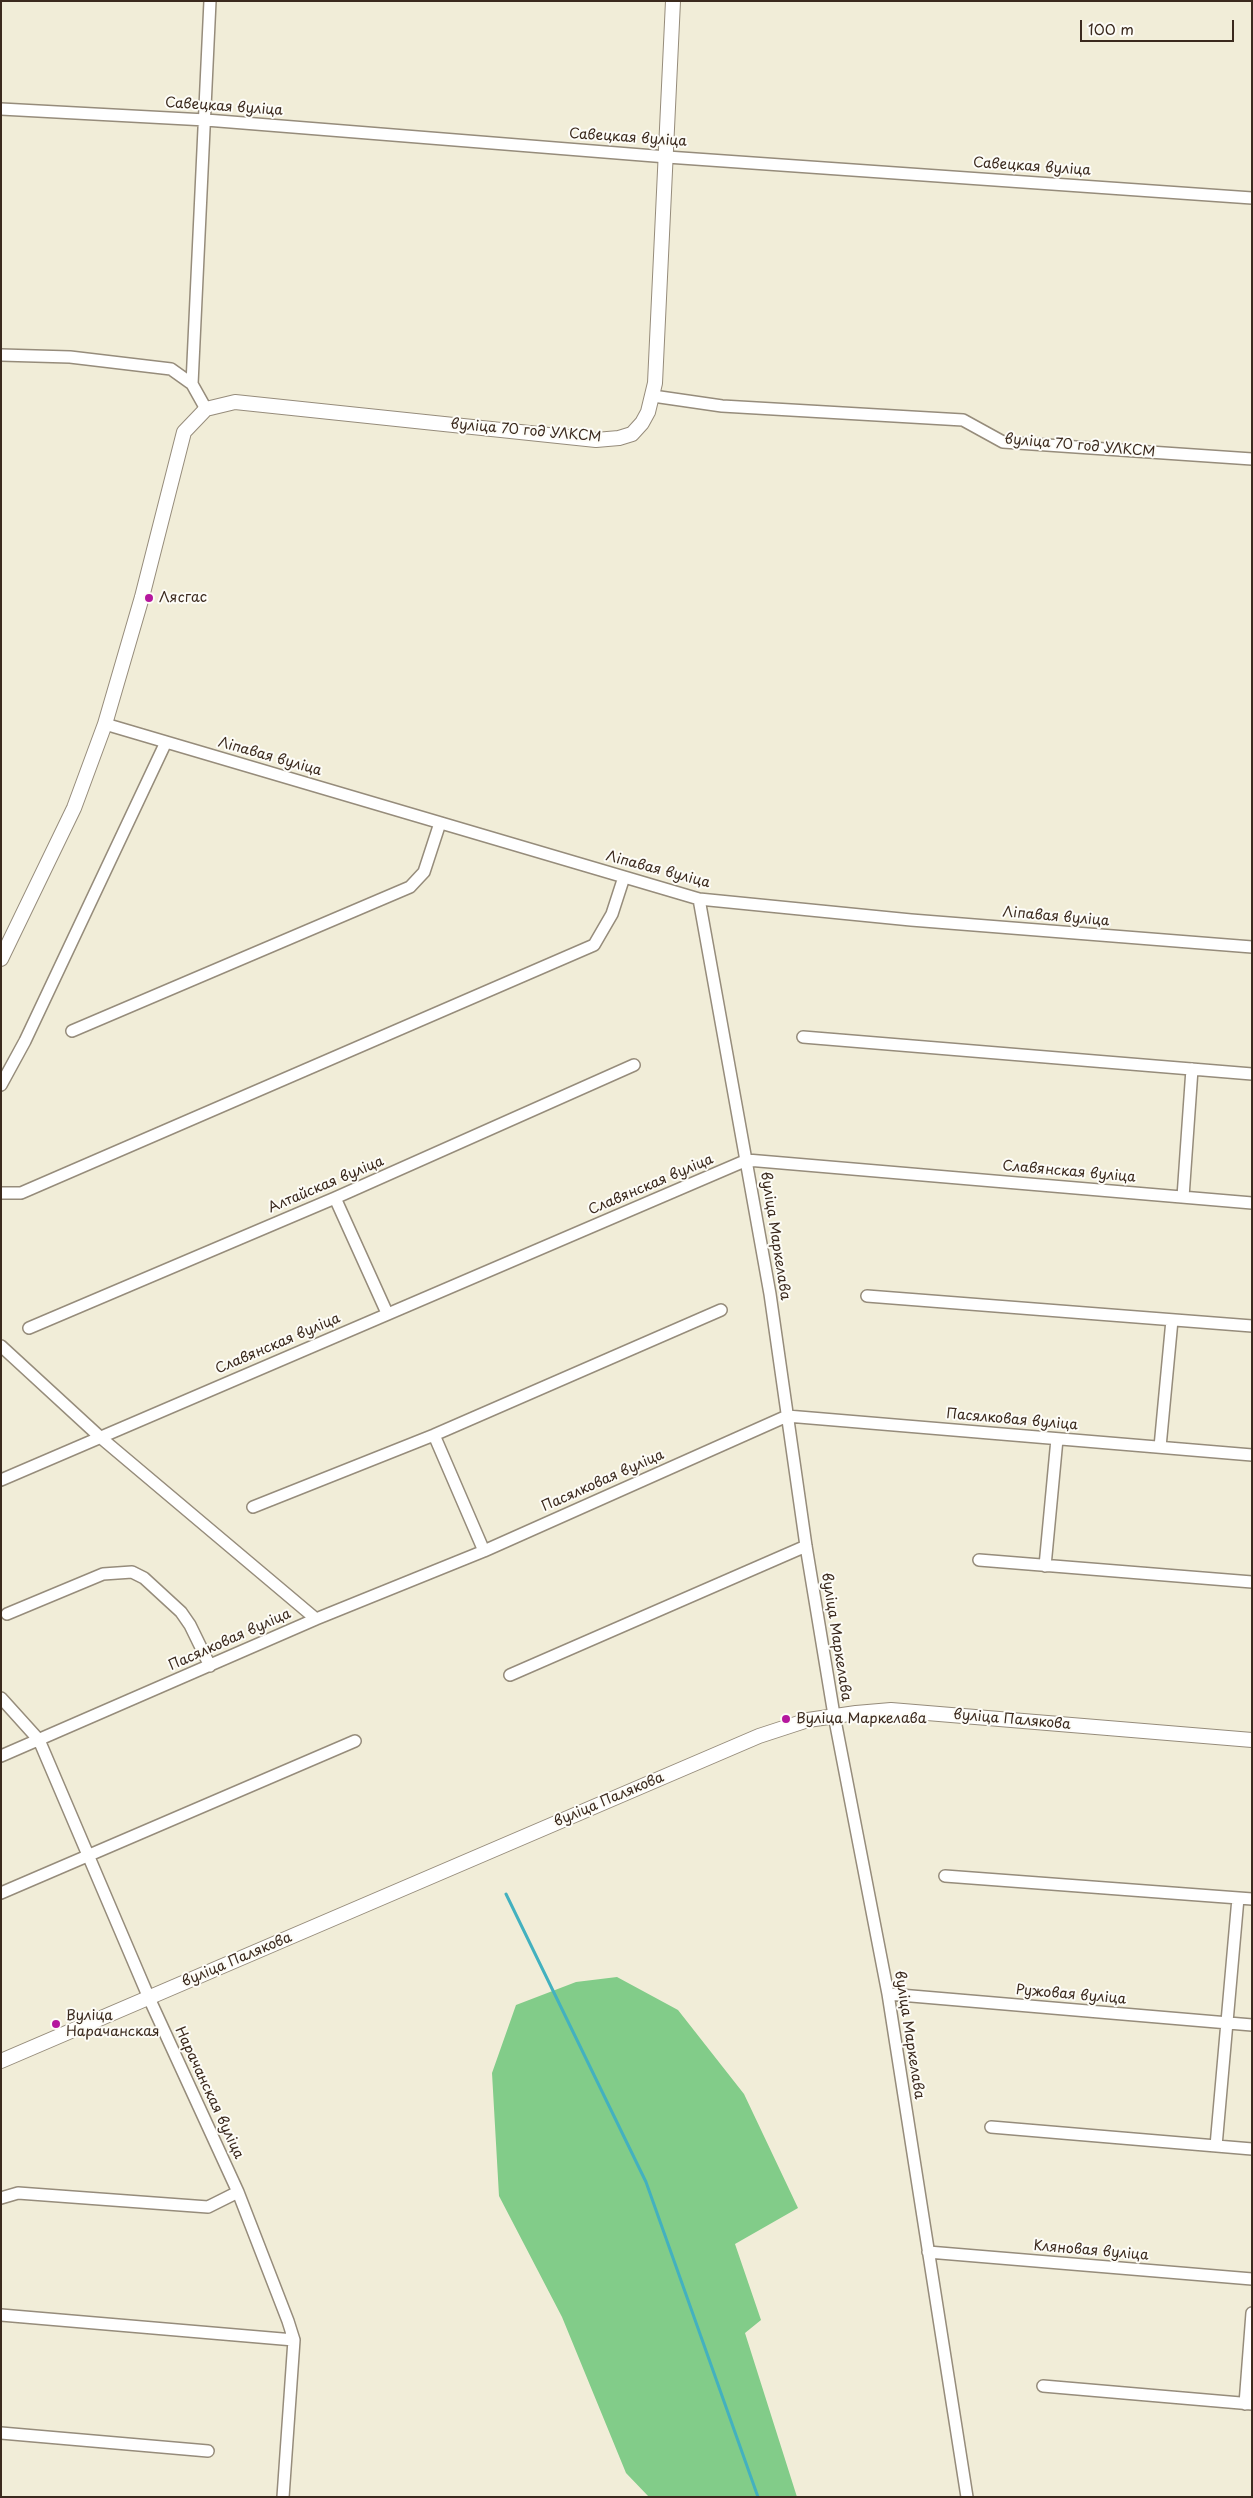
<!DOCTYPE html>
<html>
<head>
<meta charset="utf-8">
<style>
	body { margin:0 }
	#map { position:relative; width:1253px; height:2498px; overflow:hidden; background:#f1edd8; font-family:"Playpen Sans",sans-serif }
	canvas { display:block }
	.frame { position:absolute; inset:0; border:2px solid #3b2a1e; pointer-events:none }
	.scale { position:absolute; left:1080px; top:20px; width:154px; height:22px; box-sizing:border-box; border:2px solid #3b2a1e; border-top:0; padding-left:6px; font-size:15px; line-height:18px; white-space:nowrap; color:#3b2a1e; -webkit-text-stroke:4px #fdfcf7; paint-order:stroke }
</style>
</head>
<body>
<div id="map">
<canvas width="1253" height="2498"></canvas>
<div class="frame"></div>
<div class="scale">100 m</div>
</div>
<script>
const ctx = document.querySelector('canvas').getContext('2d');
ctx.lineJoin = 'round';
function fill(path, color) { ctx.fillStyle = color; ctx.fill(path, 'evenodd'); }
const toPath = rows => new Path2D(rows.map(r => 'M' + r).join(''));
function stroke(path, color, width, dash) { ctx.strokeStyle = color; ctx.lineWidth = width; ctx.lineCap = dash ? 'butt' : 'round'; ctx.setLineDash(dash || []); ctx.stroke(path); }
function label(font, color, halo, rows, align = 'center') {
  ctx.font = font + ' "Playpen Sans",sans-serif'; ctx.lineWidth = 4; ctx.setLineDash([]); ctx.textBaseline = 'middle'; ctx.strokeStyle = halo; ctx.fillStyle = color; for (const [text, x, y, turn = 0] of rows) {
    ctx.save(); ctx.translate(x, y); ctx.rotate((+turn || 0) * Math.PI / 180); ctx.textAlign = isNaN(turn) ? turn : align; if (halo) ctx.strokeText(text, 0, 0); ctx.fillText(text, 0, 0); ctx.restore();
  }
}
fill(toPath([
	[617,1977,678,2010,744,2094,798,2208,735,2244,761,2320,745,2333,797,2497,649,2497,626,2473,562,2317,499,2196,492,2073,516,2005,576,1982]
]), '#82cc89');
stroke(toPath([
	[506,1894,646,2182,758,2497]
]), '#43b1bf', 3);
const minor = toPath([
	[1,109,206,120,667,157,1252,198],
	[1,355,70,357,171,369,192,384,206,409],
	[192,384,210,1],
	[653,396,722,406,963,420,1003,442,1252,459],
	[105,724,699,899,911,920,1252,947],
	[699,899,770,1294,806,1546,834,1715,888,1994,967,2497],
	[72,1031,410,887,424,872,440,823],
	[803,1037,1252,1074],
	[1,1085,25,1041,166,742],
	[1,1193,21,1193,594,945,612,914,624,877],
	[1183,1197,1192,1069],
	[335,1198,387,1313],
	[867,1296,1252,1326],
	[29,1328,335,1198,634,1065],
	[1,1346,100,1437,316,1619],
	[434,1435,484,1551],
	[1160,1447,1172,1320],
	[1,1480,747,1160,1252,1203],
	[253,1507,434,1435,721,1310],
	[979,1560,1252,1582],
	[1045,1566,1057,1439],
	[7,1614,103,1574,132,1572,144,1578,181,1612,190,1625,210,1666],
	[510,1675,806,1546],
	[1,1698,39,1740,149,1998,238,2192,288,2321,294,2340,283,2497],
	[1,1756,316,1619,484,1551,787,1416,1252,1455],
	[945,1876,1252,1899],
	[1,1893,355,1741],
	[888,1994,1252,2025],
	[991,2127,1252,2149],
	[1216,2146,1238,1898],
	[1,2198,18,2193,208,2207,238,2192],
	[928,2252,1252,2279],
	[1,2315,294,2340],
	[1043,2386,1252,2404],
	[1245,2404,1252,2313],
	[1,2433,208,2451]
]);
const tertiary = toPath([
	[1,959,74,808,105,724,142,597,184,432,206,409,235,402,596,440,619,438,632,434,642,423,648,412,655,383,673,1],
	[1,2061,759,1736,808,1720,856,1713,891,1710,1252,1740]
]);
stroke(minor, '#968c7b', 14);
stroke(tertiary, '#968c7b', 16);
stroke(minor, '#fff', 11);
stroke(tertiary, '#fff', 14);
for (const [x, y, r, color] of [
	[149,598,5,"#b5179e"],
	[786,1719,5,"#b5179e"],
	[56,2024,5,"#b5179e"]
]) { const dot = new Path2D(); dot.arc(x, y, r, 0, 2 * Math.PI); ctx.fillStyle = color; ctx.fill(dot); stroke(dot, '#fdfcf7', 2); }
label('14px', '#3b2a1e', '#fdfcf7', [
	["Савецкая вуліца",224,107,4],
	["Савецкая вуліца",628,138,4],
	["Савецкая вуліца",1032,167,4],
	["вуліца 70 год УЛКСМ",526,431,5],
	["вуліца 70 год УЛКСМ",1080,446,5],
	["Ліпавая вуліца",270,757,16],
	["Ліпавая вуліца",658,870,15],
	["Ліпавая вуліца",1056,917,5],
	["Славянская вуліца",1069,1172,5],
	["Алтайская вуліца",326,1185,-23],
	["Славянская вуліца",651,1185,-23],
	["вуліца Маркелава",775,1236,81],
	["Славянская вуліца",278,1344,-23],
	["Пасялковая вуліца",1012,1420,5],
	["Пасялковая вуліца",603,1481,-24],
	["вуліца Маркелава",836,1637,81],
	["Пасялковая вуліца",230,1640,-24],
	["вуліца Палякова",1012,1720,5],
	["вуліца Палякова",609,1800,-23],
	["вуліца Палякова",237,1960,-23],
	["Ружовая вуліца",1071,1995,5],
	["вуліца Маркелава",909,2035,81],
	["Нарачанская вуліца",209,2093,65],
	["Кляновая вуліца",1091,2251,5]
]);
label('14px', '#3b2a1e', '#fdfcf7', [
	["Лясгас",159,598],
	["Вуліца Маркелава",796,1719],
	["Вуліца",66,2016],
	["Нарачанская",66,2032]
], 'left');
</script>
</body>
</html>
